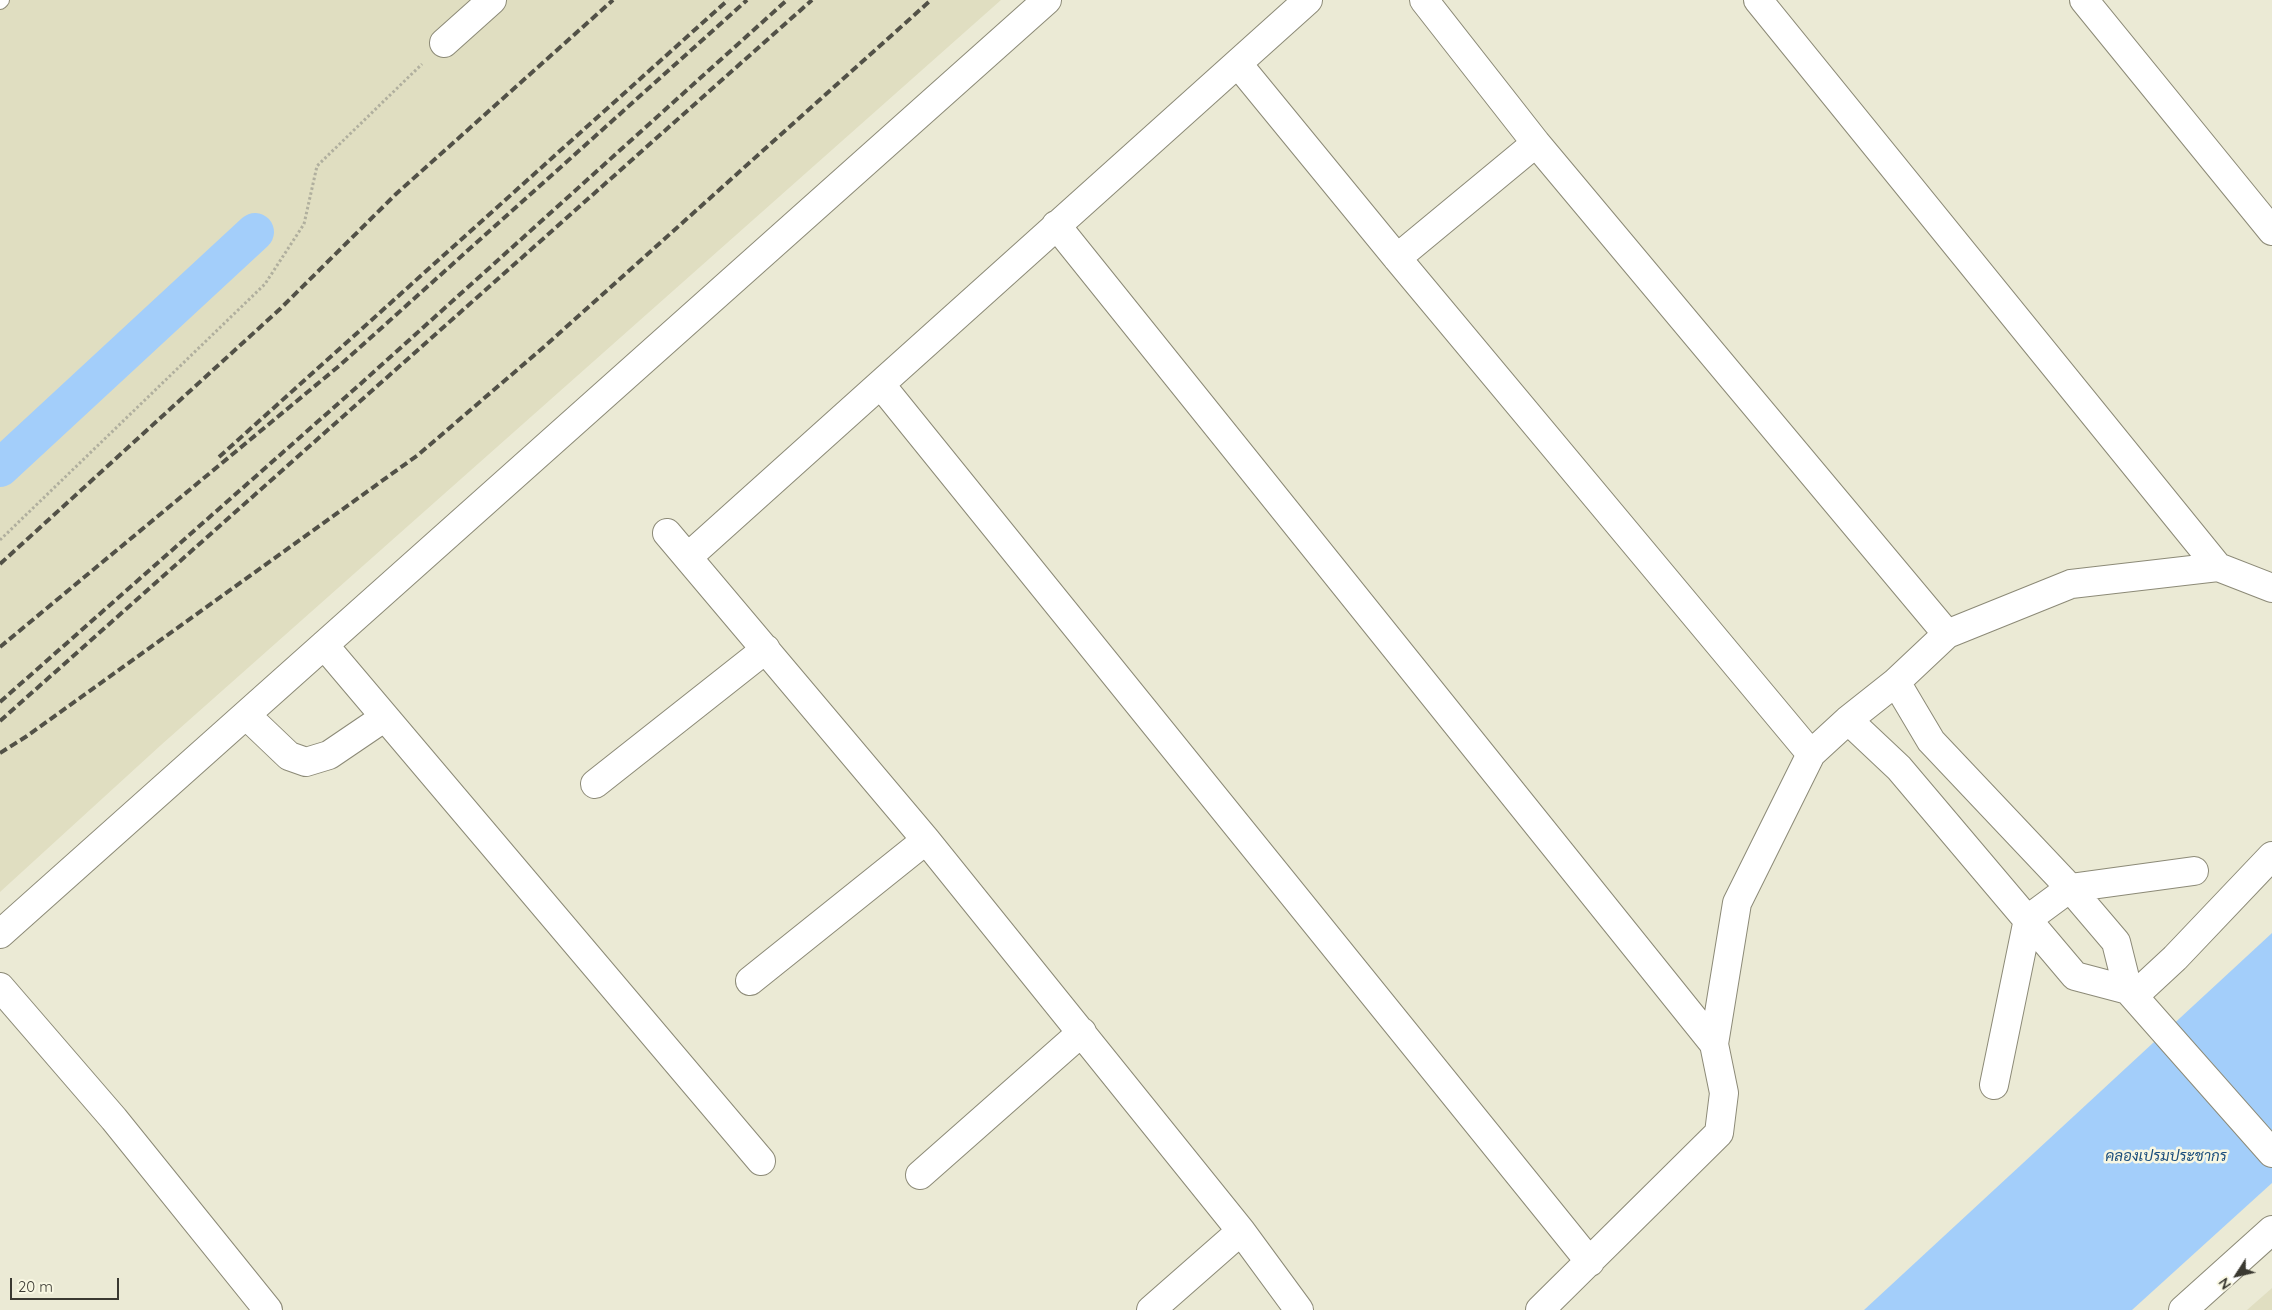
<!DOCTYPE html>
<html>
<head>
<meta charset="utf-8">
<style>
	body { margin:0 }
	#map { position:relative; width:2272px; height:1310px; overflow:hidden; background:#ebead5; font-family:Quicksand,sans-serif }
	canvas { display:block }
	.north { position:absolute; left:2212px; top:1250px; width:50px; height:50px; -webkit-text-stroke:4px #f8f7e2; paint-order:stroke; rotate:235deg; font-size:14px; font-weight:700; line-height:20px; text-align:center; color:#3a3931 }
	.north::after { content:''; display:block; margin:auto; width:18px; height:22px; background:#3a3931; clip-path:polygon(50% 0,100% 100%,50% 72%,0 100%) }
	.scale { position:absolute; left:10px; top:1278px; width:109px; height:22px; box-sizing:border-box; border:2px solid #3a3931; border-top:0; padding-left:6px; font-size:15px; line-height:18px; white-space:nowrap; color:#3a3931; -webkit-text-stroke:4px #f8f7e2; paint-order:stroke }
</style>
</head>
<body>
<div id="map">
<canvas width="2272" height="1310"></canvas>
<div class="north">N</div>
<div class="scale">20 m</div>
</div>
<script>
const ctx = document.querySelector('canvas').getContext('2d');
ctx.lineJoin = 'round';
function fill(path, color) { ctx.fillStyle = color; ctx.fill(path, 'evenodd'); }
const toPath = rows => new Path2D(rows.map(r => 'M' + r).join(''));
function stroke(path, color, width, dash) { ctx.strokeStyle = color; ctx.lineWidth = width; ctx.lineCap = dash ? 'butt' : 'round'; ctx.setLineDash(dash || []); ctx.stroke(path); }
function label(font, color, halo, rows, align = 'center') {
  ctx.font = font + ' Quicksand,Sarabun,sans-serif'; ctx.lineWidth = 5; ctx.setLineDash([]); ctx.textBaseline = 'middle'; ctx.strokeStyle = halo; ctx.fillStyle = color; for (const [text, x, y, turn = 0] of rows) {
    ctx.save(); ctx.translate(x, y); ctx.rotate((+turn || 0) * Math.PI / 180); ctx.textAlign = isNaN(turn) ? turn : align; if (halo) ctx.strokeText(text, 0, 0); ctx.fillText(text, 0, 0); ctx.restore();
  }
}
fill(toPath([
	[0,0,1001,0,161,745,0,892],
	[2272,1288,2272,1310,2247,1310]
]), '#e0dec1');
fill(toPath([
	[2272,933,2272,1183,2132,1310,1864,1310]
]), '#a3cefa');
stroke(toPath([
	[0,468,255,232]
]), '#a3cefa', 38);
const lane = toPath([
	[0,2,2,0]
]);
const street = toPath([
	[1424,0,1536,143,1947,634],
	[1758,0,2218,567],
	[2084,0,2272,231],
	[444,43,492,0],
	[1238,64,1397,258,1811,754],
	[1056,225,1714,1044],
	[1397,258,1536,143],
	[881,385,1590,1262],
	[667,533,926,840,1241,1231,1299,1310],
	[688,557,1308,0],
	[324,645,761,1161],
	[1896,682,1931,741,2070,888,2116,942,2128,990,2272,1153],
	[246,715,289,756,306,762,329,755,385,717],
	[1848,720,1899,768,2075,976,2128,990],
	[595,784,766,649],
	[0,934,1047,0],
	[750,981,926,840],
	[0,987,114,1119,268,1310],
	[2134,996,2175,958,2272,856],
	[1994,1085,2028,919,2070,888,2194,871],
	[920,1175,1082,1032],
	[1151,1310,1241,1231],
	[1540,1310,1719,1133,1724,1093,1714,1044,1737,903,1811,754,1848,720,1896,682,1947,634,2071,584,2218,567,2272,588]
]);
const secondary = toPath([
	[2183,1310,2272,1230]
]);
stroke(lane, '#8c8a77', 16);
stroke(street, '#8c8a77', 30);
stroke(secondary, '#8c8a77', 30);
stroke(toPath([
	[0,540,265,284,304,224,317,166,422,64]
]), '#b0af9e', 3, [2.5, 2.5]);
stroke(lane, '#fff', 14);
stroke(street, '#fff', 28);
stroke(secondary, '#fff', 28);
stroke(toPath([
	[219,457,728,0],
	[0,564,280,309,396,194,613,0],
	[0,647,339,366,747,0],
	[0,702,357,387,787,0],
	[0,721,812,0],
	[0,753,27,736,418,455,545,346,931,0]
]), '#525147', 4, [8, 4]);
label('italic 15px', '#1c4f7d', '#f8f7e2', [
	["คลองเปรมประชากร",2166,1156]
]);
</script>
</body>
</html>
